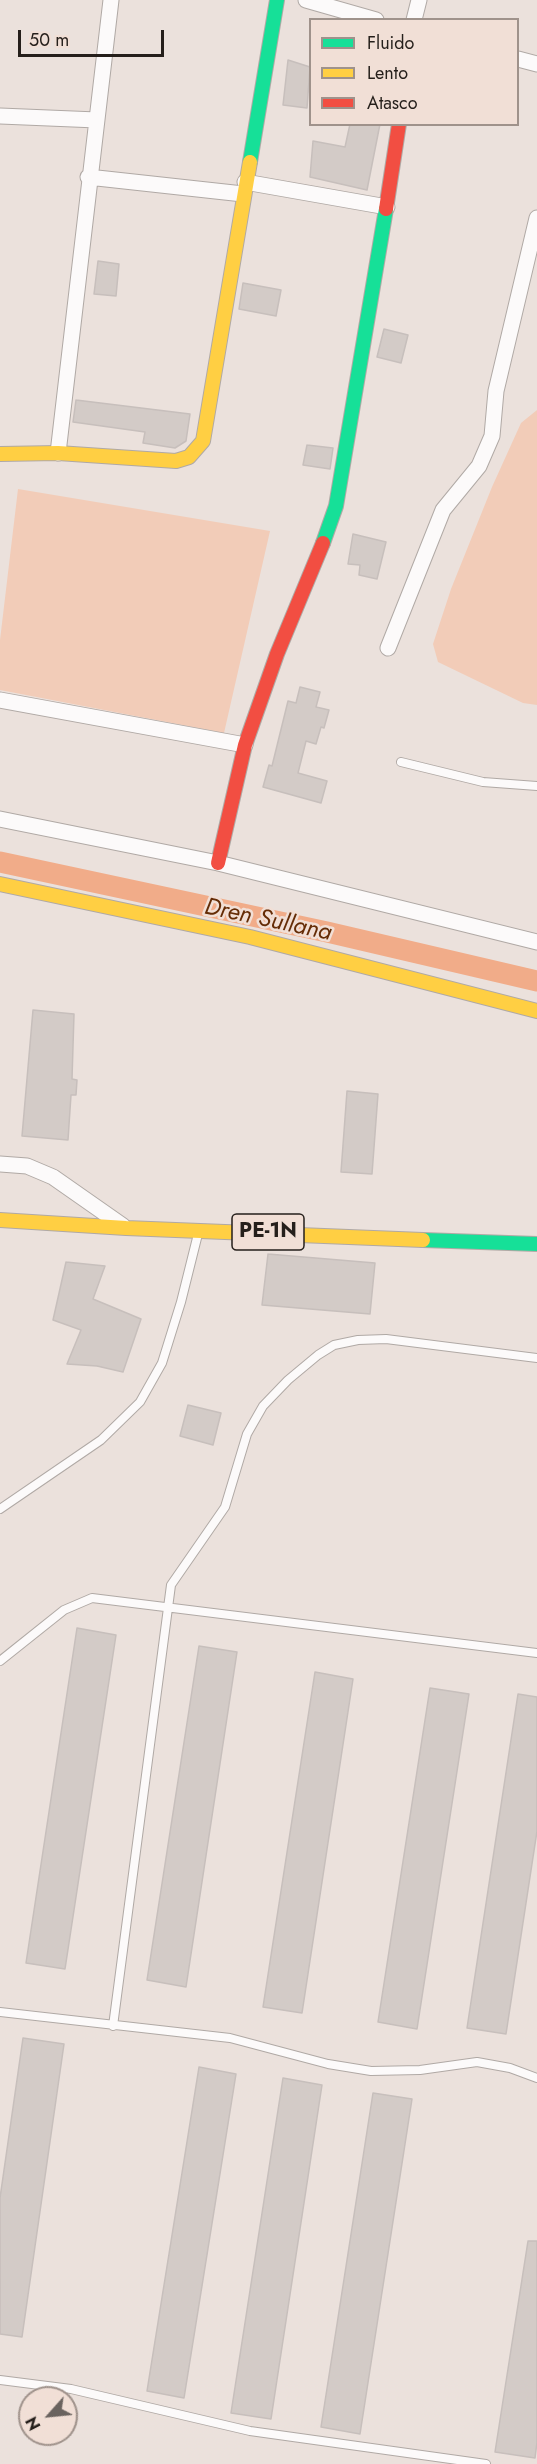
<!DOCTYPE html>
<html>
<head>
<meta charset="utf-8">
<style>
	body { margin:0 }
	#map { position:relative; width:537px; height:2464px; overflow:hidden; background:#ebe1dc; font-family:Jost,sans-serif }
	canvas { display:block }
	.legend { position:absolute; left:309px; top:18px; width:210px; height:108px; box-sizing:border-box; background:#f1dfd6; border:2px solid #9f928b; margin:0; padding:8px 10px; list-style:none; font-size:18px; color:#251f1b }
	.legend li { display:flex; align-items:center; gap:12px; height:30px }
	.legend b { width:30px; border:2px solid #9f928b }
	.north { position:absolute; left:18px; top:2386px; width:60px; height:60px; box-sizing:border-box; background:#f1dfd6; border:2px solid #9f928b; border-radius:50%; rotate:243deg; font-size:16px; font-weight:700; line-height:24px; text-align:center; color:#251f1b }
	.north::after { content:''; display:block; margin:auto; width:21px; height:27px; background:#6a635f; clip-path:polygon(50% 0,100% 100%,50% 72%,0 100%) }
	.scale { position:absolute; left:18px; top:30px; width:146px; height:27px; box-sizing:border-box; border:3px solid #251f1b; border-top:0; padding-left:8px; font-size:18px; line-height:21px; white-space:nowrap; color:#251f1b; -webkit-text-stroke:4px #f1dfd6; paint-order:stroke }
</style>
</head>
<body>
<div id="map">
<canvas width="537" height="2464"></canvas>
<ul class="legend">
<li><b style="height:8px;background:#16e098"></b>Fluido</li>
<li><b style="height:8px;background:#ffcf43"></b>Lento</li>
<li><b style="height:8px;background:#f24e42"></b>Atasco</li>
</ul>
<div class="north">N</div>
<div class="scale">50 m</div>
</div>
<script>
const ctx = document.querySelector('canvas').getContext('2d');
ctx.lineJoin = 'round';
function fill(path, color) { ctx.fillStyle = color; ctx.fill(path, 'evenodd'); }
const toPath = rows => new Path2D(rows.map(r => 'M' + r).join(''));
function stroke(path, color, width, dash) { ctx.strokeStyle = color; ctx.lineWidth = width; ctx.lineCap = dash ? 'butt' : 'round'; ctx.setLineDash(dash || []); ctx.stroke(path); }
function label(font, color, halo, rows, align = 'center') {
  ctx.font = font + ' Jost,sans-serif'; ctx.lineWidth = 5; ctx.setLineDash([]); ctx.textBaseline = 'middle'; ctx.strokeStyle = halo; ctx.fillStyle = color; for (const [text, x, y, turn = 0] of rows) {
    ctx.save(); ctx.translate(x, y); ctx.rotate((+turn || 0) * Math.PI / 180); ctx.textAlign = isNaN(turn) ? turn : align; if (halo) ctx.strokeText(text, 0, 0); ctx.fillText(text, 0, 0); ctx.restore();
  }
}
fill(toPath([
	[537,410,537,705,523,703,438,662,433,644,451,589,492,487,521,423],
	[18,489,270,531,224,733,0,690,0,640]
]), '#f2ccb8');
stroke(toPath([
	[0,862,327,932,537,981]
]), '#f1ac89', 21);
const building = toPath([
	[288,60,310,67,307,108,283,105,288,60],
	[350,124,380,124,367,190,310,177,313,141,345,147,350,124],
	[98,261,119,264,116,296,94,294,98,261],
	[243,283,281,290,276,316,239,309,243,283],
	[384,329,408,335,401,363,377,357,384,329],
	[76,400,190,414,186,441,175,448,143,443,145,432,73,422,76,400],
	[307,445,333,448,330,469,303,465,307,445],
	[353,534,386,542,377,579,359,575,360,565,348,564,353,534],
	[300,687,320,692,316,707,329,710,324,728,321,727,316,744,306,741,298,773,327,781,321,803,263,787,269,765,272,766,288,701,296,703,300,687],
	[33,1010,74,1014,72,1079,77,1080,76,1095,71,1095,68,1140,22,1136,33,1010],
	[347,1091,378,1094,372,1174,341,1172,347,1091],
	[268,1254,375,1263,370,1314,262,1305,268,1254],
	[66,1262,105,1266,93,1299,141,1319,123,1372,97,1366,67,1364,81,1330,53,1320,66,1262],
	[188,1405,221,1413,213,1445,180,1436,188,1405],
	[77,1628,116,1635,65,1969,26,1963,77,1628],
	[199,1646,237,1652,186,1987,147,1980,199,1646],
	[315,1672,353,1679,302,2013,263,2007,315,1672],
	[430,1688,469,1694,417,2029,378,2022,430,1688],
	[518,1694,537,1697,537,1831,506,2034,467,2028,518,1694],
	[23,2038,64,2044,22,2337,0,2334,0,2198,23,2038],
	[199,2067,236,2074,184,2398,147,2391,199,2067],
	[283,2078,322,2085,271,2419,231,2413,283,2078],
	[373,2093,412,2099,360,2434,321,2427,373,2093],
	[528,2241,537,2241,537,2442,535,2458,495,2452,528,2241]
]);
fill(building, '#d3cbc7');
stroke(building, '#c7bfbc', 1.5);
const lane = toPath([
	[401,762,483,782,537,786],
	[0,1509,101,1440,140,1402,162,1363,181,1302,198,1234],
	[0,1661,64,1610,92,1598,537,1653],
	[0,2012,230,2038,328,2064,371,2071,420,2070,477,2062,510,2068,537,2078],
	[113,2026,171,1585,225,1507,247,1434,263,1406,288,1380,318,1355,334,1345,358,1340,386,1339,537,1358],
	[0,2380,71,2389,250,2431,486,2464]
]);
const street = toPath([
	[306,0,376,20],
	[414,20,419,0],
	[518,59,537,64],
	[0,116,97,120],
	[88,177,243,194],
	[245,182,387,207],
	[58,453,111,0],
	[388,648,443,510,479,466,492,436,496,391,537,218],
	[0,700,245,745],
	[0,819,218,863,537,942],
	[0,1164,27,1166,53,1177,123,1226]
]);
const fast = toPath([
	[250,162,277,0],
	[323,543,336,506,386,209],
	[423,1240,537,1244]
]);
const slow = toPath([
	[0,454,58,453,176,461,189,457,203,441,250,162],
	[0,884,250,937,537,1011],
	[0,1220,126,1228,423,1240]
]);
const jam = toPath([
	[386,209,399,124],
	[218,863,245,745,277,654,323,543]
]);
stroke(lane, '#b0a9a5', 10);
stroke(street, '#b0a9a5', 17);
stroke(fast, '#b0a9a5', 16);
stroke(slow, '#b0a9a5', 16);
stroke(jam, '#b0a9a5', 16);
stroke(lane, '#fcfafa', 8);
stroke(street, '#fcfafa', 15);
stroke(fast, '#16e098', 14);
stroke(slow, '#ffcf43', 14);
stroke(jam, '#f24e42', 14);
for (const [x, y, w] of [
	[268,1232,72]
]) { const box = new Path2D(); box.roundRect(x - w / 2, y - 18, w, 36, 4.5); ctx.fillStyle = '#f1dfd6'; ctx.fill(box); stroke(box, '#251f1b', 1.5); }
label('bold 21px', '#251f1b', null, [
	["PE-1N",268,1232]
]);
label('italic 24px', '#652c06', '#f1dfd6', [
	["Dren Sullana",268,921,12]
]);
</script>
</body>
</html>
